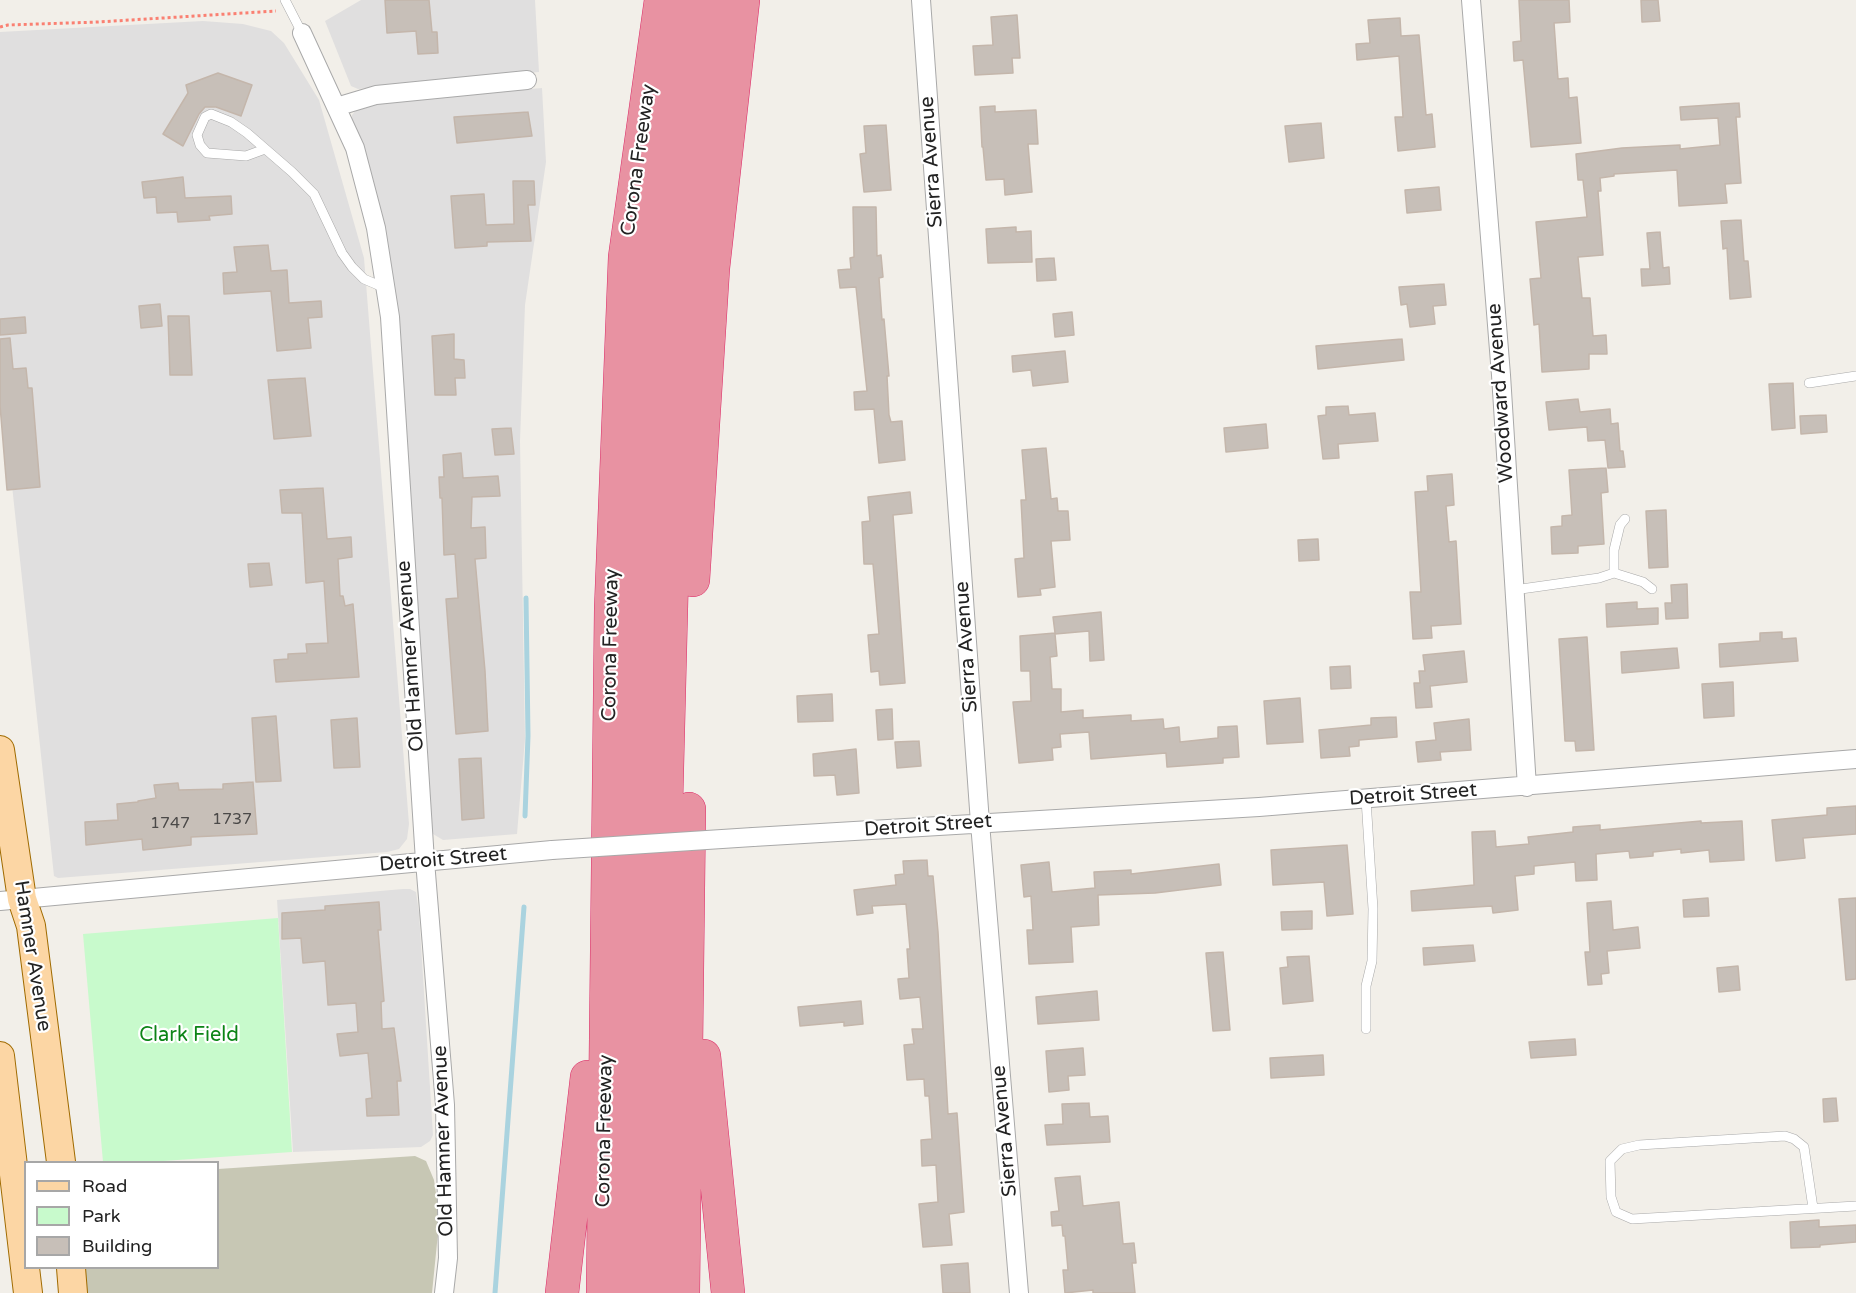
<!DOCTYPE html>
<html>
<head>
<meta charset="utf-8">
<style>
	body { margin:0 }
	#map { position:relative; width:1856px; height:1293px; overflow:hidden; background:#f2efe9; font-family:"Varela Round",sans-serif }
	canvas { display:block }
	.legend { position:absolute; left:24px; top:1161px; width:195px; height:108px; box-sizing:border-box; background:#fff; border:2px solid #a7a7a7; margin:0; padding:8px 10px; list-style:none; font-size:18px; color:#222 }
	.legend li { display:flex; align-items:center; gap:12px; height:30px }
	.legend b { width:30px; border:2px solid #a7a7a7 }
</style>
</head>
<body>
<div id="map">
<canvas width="1856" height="1293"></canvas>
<ul class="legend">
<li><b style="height:8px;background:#fcd6a4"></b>Road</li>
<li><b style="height:16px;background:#c8facc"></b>Park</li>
<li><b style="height:16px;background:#c7bfb8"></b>Building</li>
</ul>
</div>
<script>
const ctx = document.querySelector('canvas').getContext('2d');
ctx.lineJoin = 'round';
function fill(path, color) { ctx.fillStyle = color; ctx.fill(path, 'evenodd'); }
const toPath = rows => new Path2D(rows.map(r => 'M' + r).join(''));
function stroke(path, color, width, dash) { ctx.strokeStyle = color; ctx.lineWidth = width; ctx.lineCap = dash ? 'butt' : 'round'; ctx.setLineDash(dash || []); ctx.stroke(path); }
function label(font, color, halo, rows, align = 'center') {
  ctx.font = font + ' "Varela Round",sans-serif'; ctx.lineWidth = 4.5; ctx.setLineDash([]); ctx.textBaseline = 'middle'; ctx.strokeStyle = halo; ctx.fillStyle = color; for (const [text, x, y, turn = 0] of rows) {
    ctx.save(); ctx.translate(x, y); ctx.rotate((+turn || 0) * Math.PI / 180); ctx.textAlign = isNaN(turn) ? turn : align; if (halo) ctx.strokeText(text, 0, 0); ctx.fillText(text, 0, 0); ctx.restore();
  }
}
fill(toPath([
	[361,0,535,0,539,72,358,89,351,86,325,21],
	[203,21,243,24,271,31,284,43,319,100,364,258,409,824,407,839,399,849,387,852,58,878,54,876,0,374,0,32],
	[542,88,546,162,525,305,520,441,525,739,517,834,443,840,433,834,431,823,405,438,352,124,352,115,358,108,383,102],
	[403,889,410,889,416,892,419,913,433,1135,430,1141,421,1147,293,1152,277,900]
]), '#e0dfdf');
fill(toPath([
	[415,1156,426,1161,434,1180,437,1200,438,1233,432,1293,87,1293,84,1268,218,1268,218,1169]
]), '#c7c7b4');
fill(toPath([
	[278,918,292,1152,149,1162,103,1162,83,934]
]), '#c8facc');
stroke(toPath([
	[525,816,528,736,526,598],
	[495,1293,524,907]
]), '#aad3df', 5);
const building = toPath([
	[385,0,429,0,432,32,437,32,438,53,418,54,416,31,387,33,385,0],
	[1519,0,1569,0,1570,22,1554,23,1558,79,1568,78,1569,98,1577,97,1581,143,1531,147,1523,60,1514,61,1513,42,1521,41,1519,0],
	[1641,0,1658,0,1660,21,1642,22,1641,0],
	[1017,15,1020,58,1012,58,1013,73,975,75,973,46,993,45,991,17,1017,15],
	[1400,18,1401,36,1419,35,1426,115,1432,114,1435,147,1398,151,1395,117,1403,117,1399,56,1357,60,1356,44,1370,43,1368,20,1400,18],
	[218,73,252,85,241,116,216,107,205,107,199,114,183,146,163,134,188,93,186,85,218,73],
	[1739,103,1740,117,1736,117,1741,183,1725,184,1727,203,1679,206,1677,170,1614,174,1614,176,1600,178,1601,191,1598,191,1603,255,1578,257,1582,298,1590,298,1593,336,1606,335,1607,354,1589,354,1589,369,1542,372,1539,324,1534,325,1530,279,1541,278,1536,222,1587,217,1583,180,1578,180,1576,154,1622,148,1680,145,1680,149,1720,145,1718,118,1681,120,1680,107,1739,103],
	[995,106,995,112,1036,110,1038,144,1028,144,1032,192,1005,195,1004,179,986,180,983,147,982,147,980,107,995,106],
	[528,112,532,136,457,143,454,117,528,112],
	[1321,123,1324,158,1289,162,1285,126,1321,123],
	[886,125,891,190,864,192,860,154,866,153,864,126,886,125],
	[183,177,185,198,231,196,232,214,209,216,210,220,178,222,177,212,157,213,156,197,144,198,142,182,183,177],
	[513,181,534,181,535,205,528,205,531,241,487,242,487,246,455,248,451,196,484,194,486,225,514,224,513,181],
	[1439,187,1441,210,1407,213,1405,190,1439,187],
	[853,207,876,207,877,256,881,255,883,277,879,278,882,320,884,319,889,376,887,376,889,415,891,422,902,421,905,460,879,463,874,409,855,410,854,392,867,391,856,287,840,288,838,270,851,269,850,258,854,257,853,207],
	[1741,220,1744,261,1748,261,1751,297,1730,299,1727,248,1723,249,1721,221,1741,220],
	[1016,227,1016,232,1031,231,1032,262,988,263,986,229,1016,227],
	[1660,232,1663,268,1669,267,1670,284,1642,286,1641,269,1650,269,1647,233,1660,232],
	[268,245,271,271,287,270,289,303,321,301,322,317,308,318,311,348,277,351,271,291,224,294,223,273,237,272,234,247,268,245],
	[1054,258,1056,280,1037,281,1036,259,1054,258],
	[1444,284,1446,305,1433,306,1435,324,1410,327,1407,304,1401,305,1399,287,1444,284],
	[160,304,162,326,141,328,139,306,160,304],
	[1072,312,1074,335,1055,337,1053,314,1072,312],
	[168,316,189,316,192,375,170,375,168,316],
	[25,317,26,333,0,335,0,319,25,317],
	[454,334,454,359,464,360,465,378,455,378,456,395,435,395,432,336,454,334],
	[10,338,13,369,26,368,28,388,32,388,40,487,7,490,0,405,0,339,10,338],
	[1402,339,1404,360,1318,369,1316,346,1402,339],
	[1065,351,1068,382,1033,386,1031,370,1013,372,1012,356,1065,351],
	[305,378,311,436,274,439,268,380,305,378],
	[1793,383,1795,428,1772,430,1769,384,1793,383],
	[1578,399,1580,412,1610,409,1611,424,1618,423,1620,451,1623,451,1625,467,1608,468,1605,440,1588,441,1587,427,1549,430,1546,402,1578,399],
	[1348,406,1349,415,1375,413,1378,441,1338,444,1339,458,1323,459,1318,416,1326,415,1326,407,1348,406],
	[1826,415,1827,432,1801,434,1800,416,1826,415],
	[1266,424,1268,448,1226,452,1224,428,1266,424],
	[511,428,514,454,495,455,492,429,511,428],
	[1046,448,1051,499,1057,498,1058,511,1068,511,1070,540,1051,541,1055,587,1040,589,1041,595,1018,597,1015,559,1024,558,1021,500,1026,500,1022,450,1046,448],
	[461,453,463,478,498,476,500,496,472,497,471,528,485,527,486,558,475,559,485,671,488,731,456,734,446,599,458,598,455,554,444,555,442,498,440,498,439,477,444,477,443,455,461,453],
	[1606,468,1608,492,1601,493,1604,544,1578,546,1578,553,1552,554,1551,527,1562,526,1562,516,1572,515,1569,470,1606,468],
	[1452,474,1454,505,1446,506,1449,542,1456,541,1461,624,1431,626,1432,638,1413,639,1410,592,1421,592,1415,492,1428,491,1427,476,1452,474],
	[323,488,327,539,351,537,352,557,338,559,340,596,343,596,345,606,353,604,359,677,276,682,274,660,288,659,288,654,307,653,306,644,328,643,324,581,306,583,302,513,282,513,280,490,323,488],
	[910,492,912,513,893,515,905,683,880,685,879,671,871,672,868,635,879,634,873,564,864,564,862,522,870,521,868,497,910,492],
	[1666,510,1668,567,1649,568,1646,511,1666,510],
	[1318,539,1319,560,1299,561,1298,540,1318,539],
	[269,563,272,585,250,587,248,564,269,563],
	[1687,584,1688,618,1666,619,1665,603,1672,603,1671,585,1687,584],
	[1637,602,1637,609,1658,608,1658,624,1607,627,1606,604,1637,602],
	[1101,612,1104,660,1090,661,1089,631,1055,634,1057,656,1050,657,1052,689,1061,689,1061,712,1083,710,1083,718,1131,715,1131,721,1163,719,1164,729,1179,727,1180,742,1218,738,1218,727,1237,726,1239,757,1223,758,1223,763,1167,767,1166,753,1091,759,1089,732,1060,734,1061,747,1052,748,1053,760,1019,763,1013,702,1031,701,1030,671,1021,671,1020,636,1055,633,1053,617,1101,612],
	[1782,632,1782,639,1796,638,1798,661,1720,667,1719,644,1760,641,1760,633,1782,632],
	[1587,637,1594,750,1576,751,1575,741,1565,741,1559,639,1587,637],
	[1677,648,1679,668,1622,673,1621,652,1677,648],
	[1464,651,1467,682,1430,686,1432,707,1416,708,1414,683,1420,683,1419,671,1425,671,1423,655,1464,651],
	[1350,666,1351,688,1331,689,1330,667,1350,666],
	[1733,682,1734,716,1704,718,1702,684,1733,682],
	[832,694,833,721,798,722,797,696,832,694],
	[1300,698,1303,742,1267,744,1264,701,1300,698],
	[892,709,893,739,878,740,876,710,892,709],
	[276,716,281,781,256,782,252,718,276,716],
	[1396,717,1397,737,1359,740,1359,746,1349,747,1350,756,1321,758,1319,730,1371,725,1371,718,1396,717],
	[357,718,360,767,334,768,331,720,357,718],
	[1469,719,1471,750,1440,752,1441,760,1418,762,1416,742,1436,740,1434,723,1469,719],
	[919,741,921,766,897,768,895,742,919,741],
	[856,749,859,793,837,795,835,775,814,776,813,754,856,749],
	[481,758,484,818,462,820,459,759,481,758],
	[253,782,257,834,191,837,191,845,143,850,142,839,86,845,85,822,118,820,117,804,138,802,138,801,156,798,154,785,178,783,179,790,223,789,223,784,253,782],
	[1856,806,1856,834,1803,838,1805,858,1776,861,1772,820,1827,815,1827,808,1856,806],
	[1701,821,1701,823,1742,821,1744,860,1710,862,1709,850,1681,853,1681,849,1653,852,1653,856,1630,858,1629,851,1596,854,1597,880,1576,881,1575,862,1534,866,1534,874,1515,876,1518,910,1493,913,1492,906,1412,911,1411,891,1474,885,1472,832,1495,831,1496,847,1529,844,1528,837,1573,832,1573,827,1600,825,1600,830,1701,821],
	[1347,845,1353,914,1327,916,1324,882,1273,885,1271,850,1347,845],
	[927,860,928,876,933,876,938,932,948,1114,957,1113,964,1212,949,1214,952,1245,923,1247,919,1204,938,1202,936,1165,922,1166,921,1140,932,1139,929,1096,925,1096,924,1079,907,1080,904,1045,914,1044,912,1029,923,1029,920,997,900,999,898,979,909,978,907,949,910,949,906,904,872,906,873,913,857,915,854,890,896,885,895,875,904,874,903,861,927,860],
	[1049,862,1052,892,1095,888,1094,872,1131,870,1131,874,1219,864,1221,885,1155,893,1098,895,1099,925,1071,927,1073,962,1029,964,1027,930,1033,930,1031,896,1024,897,1021,865,1049,862],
	[1708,898,1709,916,1684,917,1683,900,1708,898],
	[1856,898,1856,979,1846,980,1839,899,1856,898],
	[1611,901,1613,930,1638,927,1640,948,1607,951,1609,973,1601,974,1602,984,1588,985,1585,952,1590,952,1587,903,1611,901],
	[379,902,381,930,378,930,384,1001,381,1002,382,1029,394,1028,401,1081,397,1081,399,1115,367,1116,366,1099,372,1098,368,1053,340,1056,337,1034,358,1032,356,1003,328,1005,325,961,303,963,301,938,282,939,282,913,325,910,325,906,379,902],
	[1312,911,1312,929,1282,930,1281,912,1312,911],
	[1473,945,1475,961,1424,965,1423,948,1473,945],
	[1223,952,1230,1030,1213,1031,1206,953,1223,952],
	[1309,956,1313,1001,1283,1004,1280,968,1288,967,1287,957,1309,956],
	[1738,966,1740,990,1719,992,1717,968,1738,966],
	[1097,991,1099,1020,1038,1024,1036,997,1097,991],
	[861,1001,863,1024,844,1026,844,1022,800,1026,798,1007,861,1001],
	[1575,1039,1576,1055,1531,1058,1529,1042,1575,1039],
	[1083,1048,1085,1075,1068,1076,1069,1090,1049,1092,1046,1051,1083,1048],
	[1323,1055,1324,1075,1271,1078,1270,1058,1323,1055],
	[1836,1098,1838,1121,1824,1122,1823,1099,1836,1098],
	[1089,1103,1090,1117,1108,1116,1110,1142,1047,1145,1045,1125,1063,1124,1062,1104,1089,1103],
	[1080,1176,1083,1206,1119,1202,1123,1244,1134,1243,1136,1263,1132,1263,1135,1293,1093,1293,1093,1290,1065,1293,1063,1270,1068,1270,1065,1236,1063,1236,1062,1225,1052,1226,1051,1212,1059,1211,1055,1178,1080,1176],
	[1819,1220,1819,1227,1856,1225,1856,1242,1820,1245,1820,1247,1791,1248,1790,1222,1819,1220],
	[968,1263,970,1293,943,1293,941,1265,968,1263]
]);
fill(building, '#c7bfb8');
stroke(building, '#c4b6ab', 1.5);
const lane = toPath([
	[285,0,302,33],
	[265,149,246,156,207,153,200,145,197,135,205,117,211,114,231,122,247,133,292,172,314,194,342,253,352,267,364,279,385,288],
	[1809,383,1856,376],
	[1614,573,1643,582,1652,589],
	[1514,590,1599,578,1614,573,1614,550,1620,525,1625,519],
	[1366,799,1373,909,1372,961,1366,986,1366,1029],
	[1813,1208,1804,1147,1794,1139,1785,1136,1639,1145,1622,1149,1610,1161,1611,1197,1616,1212,1632,1219,1856,1206]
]);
const street = toPath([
	[921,0,980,823,1019,1293],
	[1471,0,1501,375,1527,787],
	[302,33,355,148,376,228,390,317,425,861,445,1105,448,1258,444,1293],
	[336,107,376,95,527,80],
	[753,837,1259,807,1856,759],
	[0,901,552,850]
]);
const primary = toPath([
	[0,750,22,899,31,926,61,1162],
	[0,1056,28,1293],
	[71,1268,73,1293]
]);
const highway = toPath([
	[693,580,713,268,743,0],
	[704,1056,728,1293],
	[562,1293,587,1077],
	[603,1293,611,609,625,257,661,0],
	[632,1293,634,914,646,377,662,193,687,0],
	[658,1293,664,887,677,372,698,126,717,0],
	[683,1293,689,809]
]);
stroke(lane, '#a9a9a9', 10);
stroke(street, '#a9a9a9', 20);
stroke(primary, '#a06b00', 30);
stroke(highway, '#dc2a67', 34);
stroke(toPath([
	[0,27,8,25,98,22,276,11]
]), '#fa8072', 3, [3, 3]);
stroke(lane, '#fff', 9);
stroke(street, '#fff', 18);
stroke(primary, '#fcd6a4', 28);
stroke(highway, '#e892a2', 33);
const streetBridge = toPath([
	[552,850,753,837]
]);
stroke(streetBridge, '#a9a9a9', 20, []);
stroke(streetBridge, '#fff', 18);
label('16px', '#4b4948', null, [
	["1737",232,820],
	["1747",170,824]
]);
label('20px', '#222', '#fff', [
	["Corona Freeway",639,160,-82],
	["Sierra Avenue",932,162,-94],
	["Woodward Avenue",1501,393,-94],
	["Corona Freeway",611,645,-89],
	["Sierra Avenue",967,647,-94],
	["Old Hamner Avenue",411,656,-94],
	["Detroit Street",1413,795,-4],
	["Detroit Street",928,826,-4],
	["Detroit Street",443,860,-5],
	["Hamner Avenue",32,956,81],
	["Corona Freeway",605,1131,-89],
	["Sierra Avenue",1005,1131,-95],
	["Old Hamner Avenue",444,1141,-92]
]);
label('20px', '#0c8416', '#fff', [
	["Clark Field",189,1036]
]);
</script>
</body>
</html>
